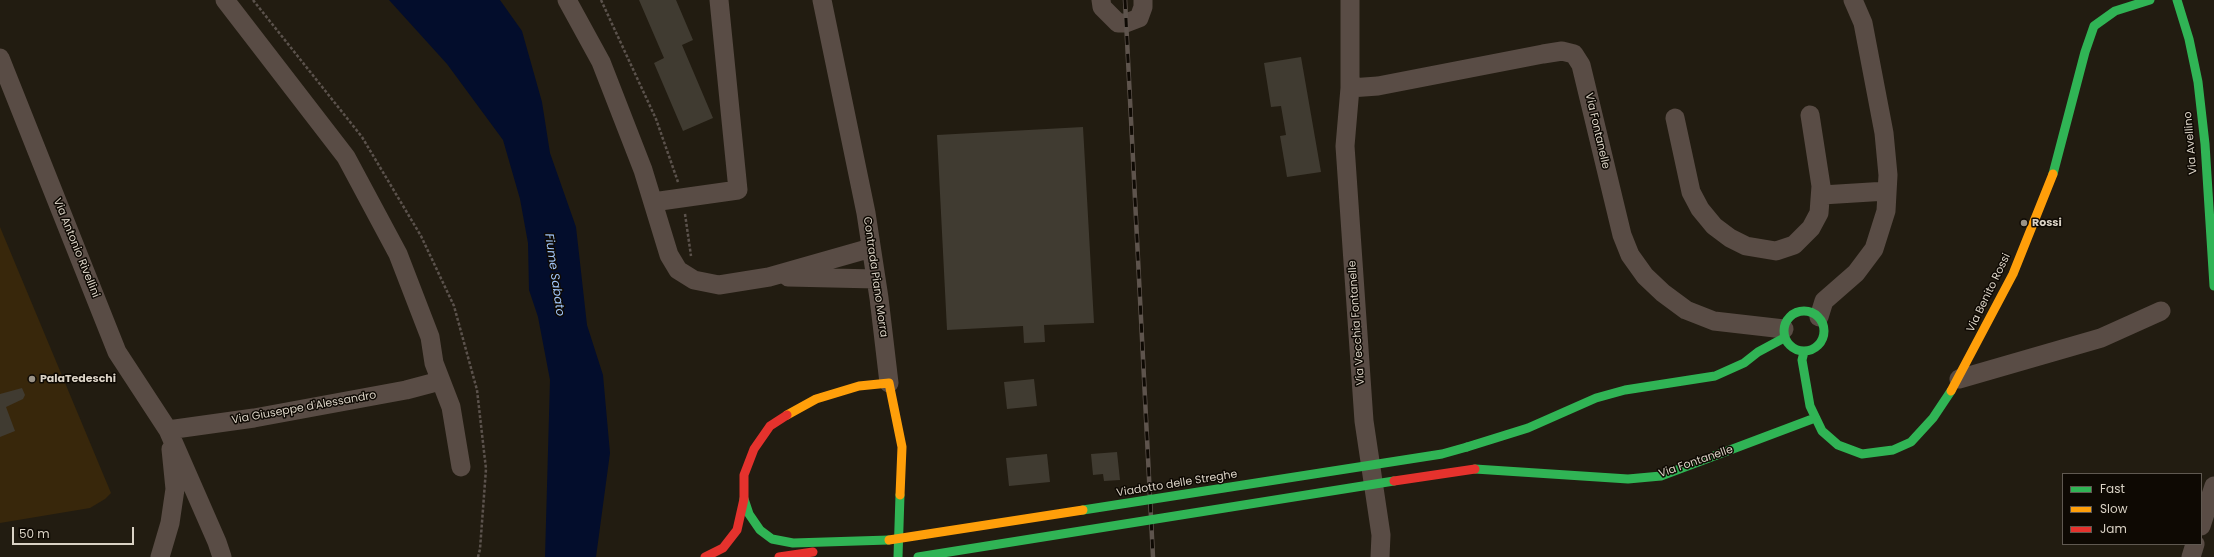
<!DOCTYPE html>
<html>
<head>
<meta charset="utf-8">
<style>
	body { margin:0 }
	#map { position:relative; width:2214px; height:557px; overflow:hidden; background:#221c11; font-family:Poppins,sans-serif }
	canvas { display:block }
	.legend { position:absolute; left:2062px; top:473px; width:140px; height:72px; box-sizing:border-box; background:#0e0903; border:1px solid #605951; margin:0; padding:5px 7px; list-style:none; font-size:12px; color:#dad2c5 }
	.legend li { display:flex; align-items:center; gap:8px; height:20px }
	.legend b { width:20px; border:1px solid #605951 }
	.scale { position:absolute; left:12px; top:527px; width:122px; height:18px; box-sizing:border-box; border:2px solid #dad2c5; border-top:0; padding-left:5px; font-size:12px; line-height:14px; white-space:nowrap; color:#dad2c5; -webkit-text-stroke:3px #0e0903; paint-order:stroke }
</style>
</head>
<body>
<div id="map">
<canvas width="2214" height="557"></canvas>
<ul class="legend">
<li><b style="height:5px;background:#30b455"></b>Fast</li>
<li><b style="height:5px;background:#ff9f0a"></b>Slow</li>
<li><b style="height:5px;background:#e5322d"></b>Jam</li>
</ul>
<div class="scale">50 m</div>
</div>
<script>
const ctx = document.querySelector('canvas').getContext('2d');
ctx.lineJoin = 'round';
function fill(path, color) { ctx.fillStyle = color; ctx.fill(path, 'evenodd'); }
const toPath = rows => new Path2D(rows.map(r => 'M' + r).join(''));
function stroke(path, color, width, dash) { ctx.strokeStyle = color; ctx.lineWidth = width; ctx.lineCap = dash ? 'butt' : 'round'; ctx.setLineDash(dash || []); ctx.stroke(path); }
function label(font, color, halo, rows, align = 'center') {
  ctx.font = font + ' Poppins,sans-serif'; ctx.lineWidth = 3; ctx.setLineDash([]); ctx.textBaseline = 'middle'; ctx.strokeStyle = halo; ctx.fillStyle = color; for (const [text, x, y, turn = 0] of rows) {
    ctx.save(); ctx.translate(x, y); ctx.rotate((+turn || 0) * Math.PI / 180); ctx.textAlign = isNaN(turn) ? turn : align; if (halo) ctx.strokeText(text, 0, 0); ctx.fillText(text, 0, 0); ctx.restore();
  }
}
fill(toPath([
	[0,227,111,493,105,499,90,508,0,523]
]), '#38270b');
fill(toPath([
	[389,0,500,0,522,31,542,102,550,153,576,227,587,325,603,375,610,453,596,557,545,557,550,380,538,317,529,290,528,243,520,199,503,140,447,64]
]), '#030d2c');
fill(toPath([
	[639,0,676,0,693,40,682,45,713,118,683,131,654,63,664,58],
	[1301,57,1321,172,1287,177,1280,136,1286,135,1281,106,1271,107,1264,63],
	[1083,127,1094,323,1044,325,1045,342,1024,343,1023,326,947,330,937,135],
	[1034,379,1037,406,1007,409,1004,382],
	[22,388,25,395,23,399,6,407,15,431,0,437,0,394],
	[1117,452,1120,480,1104,481,1103,474,1093,475,1091,454],
	[1047,454,1050,482,1009,486,1006,458]
]), '#403b31');
stroke(toPath([
	[253,0,362,137,421,236,454,306,477,390,486,469,480,549,478,557],
	[601,0,656,119,678,182],
	[685,214,691,256]
]), '#5b524c', 2.5, [3, 2]);
stroke(toPath([
	[225,0,346,157,398,254,430,337,434,363,451,407,461,467],
	[567,0,601,62,643,170,669,255,678,270,694,280,719,285,769,277,871,248],
	[822,0,866,213,879,298,889,383],
	[1101,0,1102,7,1118,23,1126,23,1139,18,1143,7,1143,0],
	[1350,0,1350,88,1345,146,1364,421,1381,535,1380,557],
	[0,58,117,352,168,430,217,542,222,557],
	[1350,88,1378,86,1543,54,1562,51,1574,54,1581,65,1622,235,1630,255,1645,276,1663,293,1686,310,1714,321,1784,329],
	[1675,118,1691,192,1700,209,1714,226,1730,238,1746,246,1776,251,1794,245,1811,228,1819,213,1821,186,1810,115],
	[1822,195,1887,191],
	[653,202,738,190,719,0],
	[788,277,876,279],
	[1819,317,1824,301,1856,273,1874,249,1886,211,1888,175,1884,133,1863,23,1853,0],
	[1959,379,2101,338,2161,311],
	[168,430,254,418,406,390,440,381],
	[2201,526,2214,486],
	[160,557,170,523,175,489,171,449],
	[2191,557,2195,544]
]), '#594c45', 19);
stroke(toPath([
	[2177,0,2189,39,2198,82,2205,144,2214,286],
	[2053,174,2085,52,2094,26,2115,11,2150,0],
	'1784 331a20 20 0 1 1 40 0a20 20 0 1 1-40 0Z',
	[1804,352,1802,360,1810,406,1822,431,1838,445,1862,454,1893,450,1911,442,1933,418,1951,391],
	[1467,447,1528,428,1596,398,1625,390,1715,376,1744,363,1758,352,1784,338],
	[1475,469,1628,479,1661,476,1815,418],
	[744,499,749,514,760,530,772,539,793,543,889,540],
	[898,557,900,495]
]), '#30b455', 9);
stroke(toPath([
	[1951,391,2013,274,2053,174],
	[787,415,816,399,859,386,889,383,902,447,900,495]
]), '#ff9f0a', 9);
stroke(toPath([
	[705,557,723,548,737,530,744,499,744,475,754,449,770,426,787,415],
	[779,557,813,552]
]), '#e5322d', 9);
const rail = toPath([
	[1125,0,1153,557]
]);
stroke(rail, '#5e544d', 4.5);
stroke(rail, '#0e0903', 3, [9]);
stroke(toPath([
	[1083,510,1442,454,1467,447],
	[918,557,1394,481]
]), '#30b455', 9);
stroke(toPath([
	[889,540,1083,510]
]), '#ff9f0a', 9);
stroke(toPath([
	[1394,481,1475,469]
]), '#e5322d', 9);
for (const [x, y, r, color] of [
	[2024,223,4,"#9a9286"],
	[32,379,4,"#9a9286"]
]) { const dot = new Path2D(); dot.arc(x, y, r, 0, 2 * Math.PI); ctx.fillStyle = color; ctx.fill(dot); stroke(dot, '#0e0903', 1.5); }
label('11px', '#dad2c5', '#0e0903', [
	["Via Fontanelle",1597,131,77],
	["Via Avellino",2191,143,-95],
	["Via Antonio Rivellini",76,248,68],
	["Contrada Piano Morra",875,277,82],
	["Via Benito Rossi",1989,293,-64],
	["Via Vecchia Fontanelle",1357,323,-94],
	["Via Giuseppe d'Alessandro",304,408,-10],
	["Via Fontanelle",1696,462,-19],
	["Viadotto delle Streghe",1177,484,-9]
]);
label('bold 11px', '#dad2c5', '#0e0903', [
	["Rossi",2032,223],
	["PalaTedeschi",40,379]
], 'left');
label('italic 12px', '#a2c7fc', '#0e0903', [
	["Fiume Sabato",554,275,82]
]);
</script>
</body>
</html>
